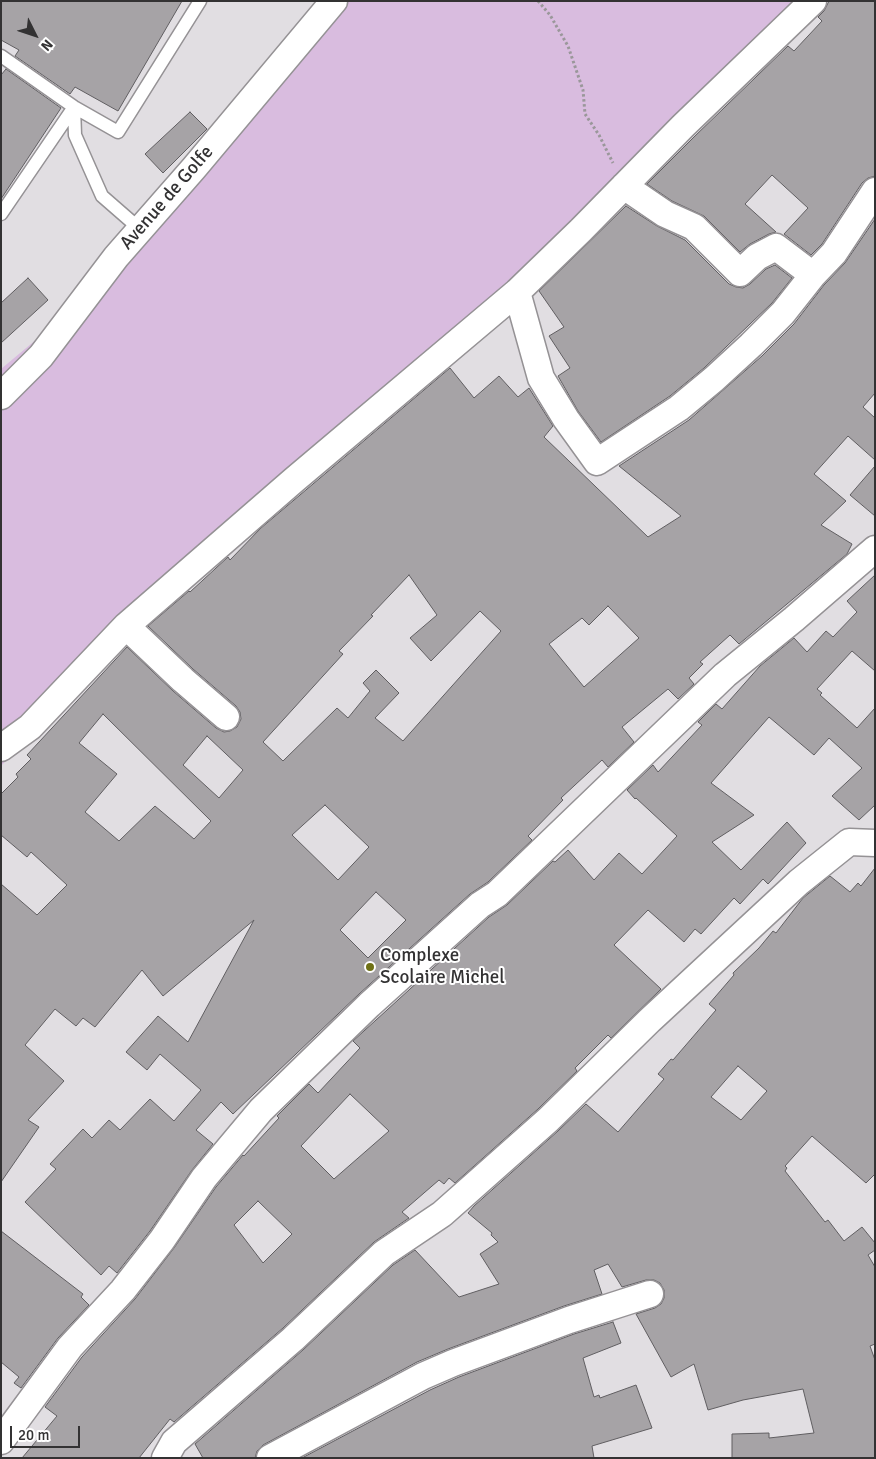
<!DOCTYPE html>
<html>
<head>
<meta charset="utf-8">
<style>
	body { margin:0 }
	#map { position:relative; width:876px; height:1459px; overflow:hidden; background:#e1dee2; font-family:Signika,sans-serif }
	canvas { display:block }
	.frame { position:absolute; inset:0; border:2px solid #333233; pointer-events:none }
	.north { position:absolute; left:10px; top:10px; width:50px; height:50px; -webkit-text-stroke:4px #fff; paint-order:stroke; rotate:131deg; font-size:14px; font-weight:700; line-height:20px; text-align:center; color:#333233 }
	.north::after { content:''; display:block; margin:auto; width:18px; height:22px; background:#333233; clip-path:polygon(50% 0,100% 100%,50% 72%,0 100%) }
	.scale { position:absolute; left:10px; top:1426px; width:70px; height:22px; box-sizing:border-box; border:2px solid #333233; border-top:0; padding-left:6px; font-size:15px; line-height:18px; white-space:nowrap; color:#333233; -webkit-text-stroke:4px #fff; paint-order:stroke }
</style>
</head>
<body>
<div id="map">
<canvas width="876" height="1459"></canvas>
<div class="frame"></div>
<div class="north">N</div>
<div class="scale">20 m</div>
</div>
<script>
const ctx = document.querySelector('canvas').getContext('2d');
ctx.lineJoin = 'round';
function fill(path, color) { ctx.fillStyle = color; ctx.fill(path, 'evenodd'); }
const toPath = rows => new Path2D(rows.map(r => 'M' + r).join(''));
function stroke(path, color, width, dash) { ctx.strokeStyle = color; ctx.lineWidth = width; ctx.lineCap = dash ? 'butt' : 'round'; ctx.setLineDash(dash || []); ctx.stroke(path); }
function label(font, color, halo, rows, align = 'center') {
  ctx.font = font + ' Signika,sans-serif'; ctx.lineWidth = 4; ctx.setLineDash([]); ctx.textBaseline = 'middle'; ctx.strokeStyle = halo; ctx.fillStyle = color; for (const [text, x, y, turn = 0] of rows) {
    ctx.save(); ctx.translate(x, y); ctx.rotate((+turn || 0) * Math.PI / 180); ctx.textAlign = isNaN(turn) ? turn : align; if (halo) ctx.strokeText(text, 0, 0); ctx.fillText(text, 0, 0); ctx.restore();
  }
}
fill(toPath([
	[317,1,798,1,537,256,168,591,1,766,1,369,117,272]
]), '#d9bcdf');
const building = toPath([
	[1,1,182,1,118,111,75,87,70,94,15,56,19,50,1,40,1,1],
	[829,1,875,1,875,176,868,178,862,183,822,244,811,255,784,234,808,208,772,175,745,204,776,232,769,234,750,244,740,252,704,216,672,201,647,184,694,137,788,46,794,51,822,21,818,17,824,11,829,1],
	[6,69,61,108,1,199,1,75,6,69],
	[190,112,207,129,163,173,145,154,190,112],
	[626,206,657,226,685,240,729,284,736,287,743,288,750,284,766,269,775,265,792,278,772,303,704,368,670,396,601,442,578,411,558,376,570,368,549,336,564,327,539,291,626,206],
	[875,219,875,393,863,407,875,418,875,460,848,436,814,474,846,501,821,525,852,544,847,554,739,644,730,635,700,662,703,664,689,678,694,684,678,699,668,689,622,727,634,742,608,767,602,760,561,798,563,800,528,836,532,840,488,882,470,894,359,994,233,1114,221,1102,196,1130,213,1144,192,1170,150,1231,117,1273,109,1266,101,1275,25,1202,56,1169,50,1164,83,1129,92,1138,109,1120,120,1130,150,1099,174,1121,201,1090,160,1054,147,1070,126,1052,158,1016,188,1042,254,920,163,996,142,970,95,1027,83,1018,76,1026,55,1009,25,1045,64,1081,28,1120,39,1127,1,1182,1,884,37,915,67,885,31,852,27,857,1,835,1,794,18,777,16,774,31,759,27,755,127,647,173,691,216,728,224,732,230,731,237,727,241,719,240,712,236,706,193,669,148,626,189,591,190,592,228,557,230,560,261,528,450,368,474,398,499,376,518,397,529,388,553,426,544,437,648,537,681,516,619,466,689,420,762,356,794,324,824,285,845,263,875,219],
	[409,575,437,615,410,638,431,661,480,611,501,631,403,741,375,718,399,693,376,670,363,683,370,691,348,718,337,708,283,761,263,742,343,654,339,651,373,616,371,615,409,575],
	[608,606,639,638,584,687,549,644,582,618,589,625,608,606],
	[103,714,211,821,194,839,155,806,119,841,85,812,117,774,79,743,103,714],
	[207,736,243,770,219,798,183,765,207,736],
	[325,805,369,847,338,880,292,835,325,805],
	[376,892,406,920,368,958,340,930,376,892],
	[28,278,48,300,1,343,1,303,28,278],
	[875,466,875,516,850,495,875,466],
	[875,575,875,671,852,651,817,689,822,693,820,695,857,728,875,708,875,805,859,820,832,796,862,768,829,738,814,755,769,717,711,783,754,815,712,842,741,870,787,822,806,843,768,884,763,879,740,904,734,898,701,934,695,929,684,942,648,910,614,945,661,989,611,1038,608,1035,575,1068,577,1071,538,1109,455,1183,449,1178,444,1184,439,1180,402,1212,409,1218,374,1242,283,1328,174,1422,170,1419,139,1458,22,1458,57,1416,45,1407,82,1357,135,1299,174,1248,216,1187,243,1155,244,1156,279,1118,277,1116,309,1084,318,1093,360,1048,353,1041,489,917,507,905,553,861,555,862,568,850,594,880,619,853,642,874,677,836,636,798,635,799,627,790,653,765,658,772,702,725,698,722,716,704,722,709,760,666,794,638,807,652,826,631,833,637,857,612,847,601,875,575],
	[350,1094,389,1131,334,1179,301,1146,350,1094],
	[258,1201,292,1234,263,1263,234,1225,258,1201],
	[875,868,875,1174,866,1183,812,1136,785,1166,787,1168,785,1171,825,1222,828,1220,844,1241,862,1227,875,1243,875,1250,868,1255,875,1267,875,1344,870,1346,875,1360,875,1458,732,1458,732,1434,769,1433,769,1438,814,1433,803,1389,743,1400,708,1410,694,1364,671,1377,636,1314,655,1308,661,1304,664,1298,664,1290,660,1283,654,1280,646,1280,622,1287,608,1264,594,1270,602,1294,564,1306,448,1349,417,1362,263,1445,257,1451,255,1458,203,1458,195,1444,303,1350,393,1265,415,1250,459,1297,499,1284,480,1254,498,1242,491,1235,492,1233,468,1213,474,1206,558,1131,586,1104,618,1132,664,1079,658,1074,671,1059,673,1060,716,1010,709,1004,734,975,733,973,759,948,773,931,776,933,803,898,830,876,850,892,858,883,861,886,875,868],
	[738,1066,767,1091,741,1120,711,1097,738,1066],
	[1,1231,83,1294,81,1297,89,1305,58,1338,21,1388,14,1383,19,1377,1,1362,1,1231],
	[613,1322,621,1343,583,1358,594,1397,599,1395,600,1398,636,1385,652,1428,592,1446,594,1458,302,1458,430,1390,459,1377,574,1334,613,1322]
]);
fill(building, '#a6a3a6');
stroke(building, '#605e61', 1);
const lane = toPath([
	[1,56,74,107,118,132,200,1],
	[74,107,75,135,102,196,141,230],
	[1,214,74,107]
]);
const street = toPath([
	[624,186,665,214,694,227,740,273,757,257,776,247,813,275],
	[517,292,541,378,566,419,597,462,679,408,714,379,751,345,783,313,813,275,834,253,875,191],
	[1,396,41,356,116,257,194,168,334,1],
	[126,626,183,680,226,717],
	[1,748,30,727,126,626,294,480,517,292,581,230,683,126,813,1],
	[1,1441,70,1347,123,1290,162,1240,204,1178,261,1110,369,1005,480,905,497,894,725,675,794,619,875,549],
	[165,1458,174,1442,293,1339,384,1253,442,1214,548,1120,650,1020,799,882,849,842,875,843],
	[270,1458,423,1376,453,1363,569,1320,650,1294]
]);
stroke(lane, '#959295', 15);
stroke(street, '#959295', 29);
stroke(toPath([
	[538,1,550,15,568,46,583,90,585,114,599,135,613,163]
]), '#9a979a', 3, [2.5, 2.5]);
stroke(lane, '#fff', 12);
stroke(street, '#fff', 26);
for (const [x, y, r, color] of [
	[370,967,5,"#6f7116"]
]) { const dot = new Path2D(); dot.arc(x, y, r, 0, 2 * Math.PI); ctx.fillStyle = color; ctx.fill(dot); stroke(dot, '#fff', 2); }
label('19px', '#333233', '#fff', [
	["Avenue de Golfe",167,198,-49]
]);
label('19px', '#333233', '#fff', [
	["Complexe",380,956],
	["Scolaire Michel",380,978]
], 'left');
</script>
</body>
</html>
